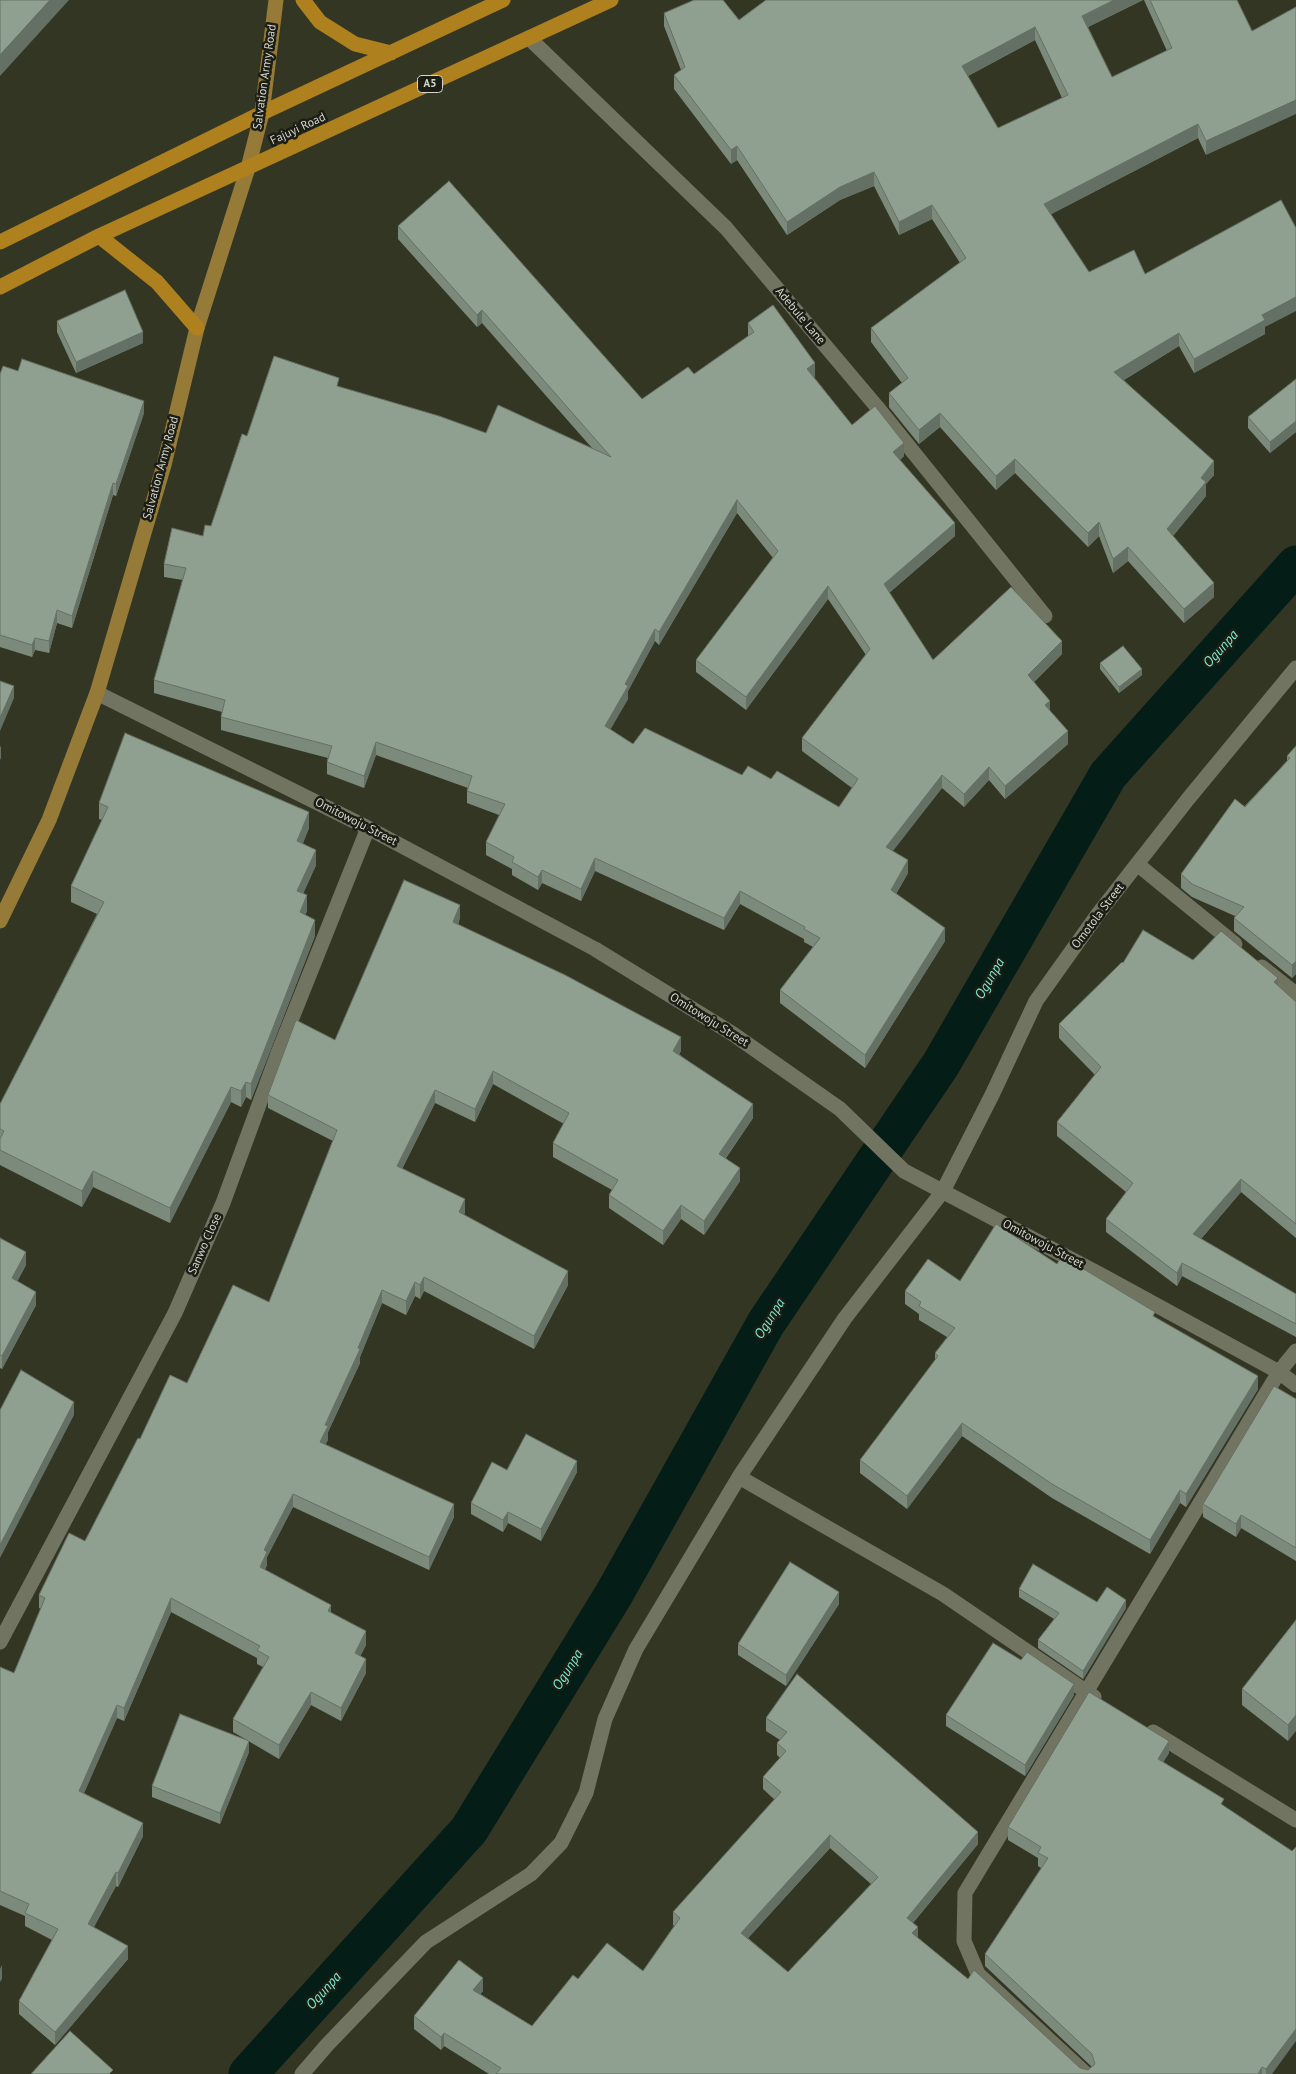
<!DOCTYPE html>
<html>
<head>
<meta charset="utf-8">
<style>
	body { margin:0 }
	canvas { display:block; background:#343624 }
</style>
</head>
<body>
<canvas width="1296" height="2074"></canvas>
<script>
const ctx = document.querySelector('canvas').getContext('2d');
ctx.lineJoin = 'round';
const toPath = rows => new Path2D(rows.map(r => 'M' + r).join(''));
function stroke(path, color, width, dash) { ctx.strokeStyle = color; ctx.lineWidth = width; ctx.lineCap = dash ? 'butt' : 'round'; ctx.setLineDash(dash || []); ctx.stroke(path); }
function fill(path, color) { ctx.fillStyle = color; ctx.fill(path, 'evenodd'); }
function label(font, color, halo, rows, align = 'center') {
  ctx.font = font + ' "PT Sans",sans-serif'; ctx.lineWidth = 5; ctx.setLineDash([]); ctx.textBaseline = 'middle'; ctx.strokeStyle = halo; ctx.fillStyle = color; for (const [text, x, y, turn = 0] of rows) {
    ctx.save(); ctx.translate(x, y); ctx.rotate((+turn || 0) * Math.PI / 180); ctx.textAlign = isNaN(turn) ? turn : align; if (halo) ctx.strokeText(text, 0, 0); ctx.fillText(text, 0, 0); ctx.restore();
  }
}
stroke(toPath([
	[248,2074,469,1830,614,1594,766,1323,941,1064,1108,775,1296,565]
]), '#051d17', 39);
stroke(toPath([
	[529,38,726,228,877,407,1045,616],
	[97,693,368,828,595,949,733,1034,840,1109,904,1171,1101,1275,1279,1372,1296,1385],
	[1137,864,1235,944],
	[1262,967,1296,994],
	[739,1477,943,1594,1094,1697],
	[0,1642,175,1313,223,1203,278,1053,368,828],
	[1153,1732,1296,1820],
	[302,2074,327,2045,426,1942,531,1874,561,1843,586,1793,605,1719,636,1649,739,1477,845,1318,943,1191,992,1095,1036,1001,1098,914,1188,799,1296,668],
	[1086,2074,978,1974,964,1941,965,1893,1279,1372,1296,1351]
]), '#717460', 15);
stroke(toPath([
	[0,921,49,820,97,693,164,465,197,328,248,168,262,113,276,0]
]), '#967b38', 15);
stroke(toPath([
	[303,0,320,22,355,44,391,53],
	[99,236,157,282,197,328],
	[0,242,262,113,503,0],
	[0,287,99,236,611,0]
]), '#ae801e', 15);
fill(toPath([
	[766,0,1143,0,1088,27,1112,77,1167,51,1144,0,1237,0,1206,155,1198,138,1051,214,1089,272,1145,274,1265,327,1265,334,1194,373,1179,346,1124,380,1214,475,1206,484,1206,496,1173,536,1214,597,1184,623,1128,561,1113,573,1099,536,1088,547,1015,473,996,490,940,427,919,444,889,407,889,393,902,383,871,342,871,328,960,263,932,219,899,235,874,186,840,200,787,235,737,160,731,164,674,89,674,75,681,70,664,26,664,13,739,20],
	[1035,40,1062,98,998,128,968,76],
	[398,226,642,399,694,374,748,336,748,323,815,376,814,377,852,425,904,456,900,460,955,536,889,593,933,660,1062,654,1034,682,1068,744,1005,799,989,780,964,807,942,788,892,851,908,873,896,894,945,941,865,1068,780,1003,780,990,813,947,804,942,804,939,740,904,724,930,595,871,581,901,542,883,538,890,512,875,512,869,486,855,486,842,499,815,467,803,467,791,468,788,376,755,364,788,327,774,327,762,328,758,221,730,221,717,222,712,154,693,154,680,183,580,164,577,164,564,203,536,211,526,247,436,339,387,486,433,592,448,482,323,477,327,398,239],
	[737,513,773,558,696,660,696,672,746,710,828,599,866,655,802,738,802,751,852,788,839,807,771,779,742,775,633,744,610,729,628,699,628,691,655,641,659,645],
	[57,321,143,343,76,373,57,332],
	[0,374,144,413,116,496,113,495,72,628,57,623,49,653,35,650,32,657,0,647],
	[1296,379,1296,432,1270,453,1248,428,1248,417],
	[1100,663,1142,675,1119,693,1100,669],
	[1296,746,1296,974,1292,978,1234,931,1234,918,1235,916,1192,897,1181,888,1181,874,1287,761,1287,756],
	[99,803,309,828,303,843,316,865,303,894,307,911,305,915,315,936,251,1100,246,1097,241,1107,231,1102,170,1223,93,1187,82,1207,0,1165,0,1104,97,914,71,902,71,886,102,820,99,819],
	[460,918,458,925,681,1051,679,1054,753,1118,726,1158,740,1181,704,1235,681,1219,663,1245,609,1208,609,1195,612,1190,553,1157,553,1143,564,1124,493,1084,475,1122,435,1103,402,1169,465,1212,464,1215,568,1285,534,1349,424,1291,420,1299,415,1296,406,1315,382,1303,360,1357,360,1363,328,1432,328,1440,325,1444,454,1517,429,1570,293,1507,267,1557,267,1565,265,1570,331,1612,366,1645,360,1656,366,1673,341,1721,311,1705,279,1759,233,1732,233,1719,263,1667,257,1664,257,1658,171,1612,124,1721,117,1718,83,1794,143,1836,118,1887,116,1886,94,1927,128,1959,55,2045,19,2014,19,2001,52,1940,25,1926,25,1916,0,1905,0,1667,14,1673,41,1609,39,1608,39,1595,85,1541,140,1439,187,1383,269,1302,333,1141,268,1108,268,1095,335,1040],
	[1193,960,1278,986,1296,1002,1296,1238,1241,1192,1201,1239,1296,1294,1296,1337,1182,1276,1177,1286,1106,1232,1106,1219,1126,1192,1057,1136,1057,1122,1095,1075,1059,1038,1059,1024,1123,963],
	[0,1238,26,1265,17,1281,36,1305,2,1369,0,1368],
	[1057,1264,1155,1317,1258,1389,1186,1507,1180,1503,1150,1554,1052,1498,962,1436,907,1509,860,1473,860,1460,935,1361,935,1353,947,1337,919,1320,919,1314,905,1304,905,1291],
	[1296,1399,1296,1561,1241,1528,1236,1537,1203,1517,1203,1504],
	[507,1470,577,1472,541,1541,508,1523,503,1532,471,1514,471,1503],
	[1019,1589,1097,1602,1126,1608,1083,1679,1038,1648,1038,1640,1054,1619,1019,1597],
	[839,1604,786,1686,738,1655,738,1644],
	[1296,1620,1288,1741,1242,1705,1242,1689],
	[1074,1695,1025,1776,946,1726,946,1715],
	[766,1718,978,1844,913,1923,918,1938,968,1979,1080,2068,1088,2070,1092,2067,985,1966,985,1954,1041,1868,1038,1866,1038,1858,1008,1840,1008,1827,1169,1753,1163,1762,1224,1806,1272,2074,489,2074,444,2046,441,2050,414,2029,414,2016,483,1991,480,1994,532,2026,578,1979,643,1971,674,1926,673,1925,673,1912,775,1800,763,1789,763,1777,780,1758,777,1755,777,1743,780,1740,766,1731],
	[830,1848,871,1884,788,1972,748,1938],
	[249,1752,220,1824,152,1797,152,1786]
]), '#7c8a7c');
fill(toPath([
	[50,0,69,0,0,76,0,55],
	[1114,0,1143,0,1082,30,1082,16],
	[1035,27,1035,40,962,79,962,66],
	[1296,100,1296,114,1206,155,1206,141],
	[1198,124,1198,138,1044,218,1044,204],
	[737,146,737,160,731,164,731,150],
	[874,172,874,186,840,200,787,235,787,222,840,187],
	[932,205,932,219,899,235,899,222],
	[1296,297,1296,311,1265,327,1265,334,1194,373,1194,359,1262,315],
	[482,310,482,323,477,327,477,315],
	[143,332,143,343,76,373,76,362],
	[1179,333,1179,346,1114,386,1114,372],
	[815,363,815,376,807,382,807,369],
	[144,401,144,413,116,496,116,484],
	[940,413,940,427,919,444,919,430],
	[1296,421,1296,432,1270,453,1270,442],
	[904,443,904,456,893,465,893,452],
	[1015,459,1015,473,996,490,996,476],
	[1214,461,1214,475,1206,484,1206,496,1167,543,1167,529,1201,478],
	[113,483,113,495,72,628,72,616],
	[737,500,737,513,659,645,659,632],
	[1099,522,1099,536,1088,547,1088,533],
	[955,523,955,536,884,597,884,584],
	[1128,547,1128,561,1113,573,1113,559],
	[1214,583,1214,597,1184,623,1184,609],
	[828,586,828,599,746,710,746,697],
	[57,610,57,623,49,653,49,641],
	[655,629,655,641,628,691,628,699,605,739,605,726,625,684],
	[35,638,35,650,32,657,32,645],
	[1062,641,1062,654,1028,688,1028,675],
	[1142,669,1142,675,1119,693,1119,687],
	[14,686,14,698,0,731,0,718],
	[1050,701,1050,713,1045,705],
	[1068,731,1068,744,1005,799,1005,786],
	[376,742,376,755,364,788,364,776],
	[1,746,1,758,0,760,0,747],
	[989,767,989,780,964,807,964,794],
	[942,775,942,788,886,860,886,847],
	[309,812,309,828,297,857,297,841],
	[316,850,316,865,297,907,297,891],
	[595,858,595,871,581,901,581,889],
	[908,860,908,873,891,903,891,890],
	[542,870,542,883,538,890,538,877],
	[740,891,740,904,724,930,724,918],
	[307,895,307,911,300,927,300,912],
	[460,905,460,918,453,936,453,922],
	[315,920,315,936,251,1100,251,1084],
	[945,928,945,941,865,1068,865,1055],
	[1296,961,1296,974,1292,978,1292,965],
	[1278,978,1278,991,1274,982],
	[681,1037,681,1051,673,1064,673,1051],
	[493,1071,493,1084,475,1122,475,1109],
	[246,1082,246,1097,241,1107,241,1091],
	[231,1087,231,1102,170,1223,170,1208],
	[435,1090,435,1103,397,1179,397,1166],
	[753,1104,753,1118,719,1167,719,1154],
	[740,1168,740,1181,704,1235,704,1221],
	[93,1171,93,1187,82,1207,82,1191],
	[1241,1179,1241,1192,1193,1248,1193,1234],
	[465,1199,465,1212,459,1225,459,1212],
	[681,1205,681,1219,663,1245,663,1231],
	[26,1252,26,1265,12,1292,12,1278],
	[1182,1263,1182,1276,1177,1286,1177,1273],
	[568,1271,568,1285,534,1349,534,1336],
	[424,1277,424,1291,420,1299,420,1285],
	[415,1282,415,1296,406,1315,406,1301],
	[382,1290,382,1303,360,1357,360,1363,328,1432,328,1440,320,1455,320,1442,325,1425,358,1348],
	[36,1292,36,1305,2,1369,2,1356],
	[1258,1376,1258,1389,1186,1507,1186,1494],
	[74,1402,74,1415,0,1558,0,1545],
	[962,1423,962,1436,907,1509,907,1496],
	[577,1461,577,1472,541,1541,541,1529],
	[1180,1490,1180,1503,1150,1554,1150,1540],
	[293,1494,293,1507,267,1557,267,1565,260,1580,260,1567,264,1550],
	[454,1504,454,1517,429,1570,429,1557],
	[508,1512,508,1523,503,1532,503,1520],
	[1241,1515,1241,1528,1236,1537,1236,1524],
	[839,1592,839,1604,786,1686,786,1675],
	[171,1598,171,1612,124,1721,124,1708],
	[1126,1600,1126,1608,1083,1679,1083,1671],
	[331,1605,331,1618,328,1611],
	[366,1631,366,1645,355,1667,355,1653],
	[366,1659,366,1673,341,1721,341,1708],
	[1074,1684,1074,1695,1025,1776,1025,1765],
	[311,1692,311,1705,279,1759,279,1745],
	[117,1705,117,1718,79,1805,79,1791],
	[1296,1715,1296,1731,1288,1741,1288,1725],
	[249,1741,249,1752,220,1824,220,1813],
	[1169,1741,1169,1753,1158,1771,1158,1759],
	[143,1823,143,1836,118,1887,118,1873],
	[978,1832,978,1844,907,1930,907,1918],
	[830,1835,830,1848,741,1946,741,1933],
	[116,1872,116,1886,88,1937,88,1924],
	[918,1927,918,1940,912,1933],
	[128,1946,128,1959,55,2045,55,2032],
	[2,1965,2,1979,0,1982,0,1969],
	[483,1978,483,1991,473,2003,473,1990],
	[1296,2029,1296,2041,1272,2074,1266,2074,1266,2069],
	[444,2033,444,2046,441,2050,441,2037],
	[1262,2067,1262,2074,1258,2074]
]), '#657065');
const building = toPath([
	[0,0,50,0,0,55,0,0],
	[694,0,723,0,739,20,766,0,1114,0,1082,16,1112,77,1172,48,1150,0,1237,0,1252,31,1296,7,1296,100,1206,141,1198,124,1044,204,1089,272,1134,250,1145,274,1281,200,1296,228,1296,297,1262,315,1265,320,1194,359,1179,333,1114,372,1214,461,1201,478,1206,482,1167,529,1214,583,1184,609,1128,547,1113,559,1099,522,1088,533,1015,459,996,476,940,413,919,430,889,393,908,378,871,328,966,258,932,205,899,222,874,172,840,187,787,222,737,146,731,150,674,75,685,67,664,13,694,0],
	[1035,27,1068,95,998,128,962,66,1035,27],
	[449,181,642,399,688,367,694,374,754,332,748,323,773,305,815,363,807,369,852,425,875,406,904,443,893,452,955,523,884,584,933,660,1011,587,1062,641,1028,675,1050,701,1045,705,1068,731,1005,786,989,767,964,794,942,775,886,847,908,860,891,890,945,928,865,1055,780,990,820,938,804,929,805,927,740,891,724,918,595,858,581,889,542,870,538,877,512,862,514,857,486,842,505,804,467,791,472,776,376,742,364,776,327,762,332,746,221,717,225,700,154,680,186,568,164,564,172,528,203,536,205,525,211,526,242,434,247,436,274,356,339,378,337,386,439,416,486,433,498,405,611,457,482,310,477,315,398,226,449,181],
	[737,500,778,551,696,660,746,697,828,586,870,649,802,738,858,779,839,807,777,771,771,779,748,766,742,775,645,728,633,744,605,726,628,686,625,684,655,629,659,632,737,500],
	[125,290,143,332,76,362,57,321,125,290],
	[22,359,144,401,116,484,113,483,72,616,57,610,49,641,35,638,32,645,0,635,0,374,3,366,18,371,22,359],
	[1296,379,1296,421,1270,442,1248,417,1296,379],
	[1123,646,1142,669,1119,687,1100,663,1123,646],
	[0,681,14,686,0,718,0,681],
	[125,733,309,812,297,841,316,850,297,891,307,895,300,912,315,920,251,1084,246,1082,241,1091,231,1087,170,1208,93,1171,82,1191,0,1150,0,1139,4,1131,0,1129,0,1104,104,902,71,886,108,807,99,803,125,733],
	[1296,746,1296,961,1292,965,1234,918,1244,907,1192,884,1181,874,1235,799,1245,807,1290,758,1287,756,1296,746],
	[404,880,460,905,453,922,565,975,681,1037,673,1051,753,1104,719,1154,740,1168,704,1221,681,1205,663,1231,609,1195,618,1180,553,1143,569,1113,493,1071,475,1109,435,1090,397,1166,465,1199,459,1212,568,1271,534,1336,424,1277,420,1285,415,1282,406,1301,382,1290,358,1348,360,1349,325,1425,328,1426,320,1442,454,1504,429,1557,293,1494,264,1550,267,1552,260,1567,331,1605,328,1611,366,1631,355,1653,366,1659,341,1708,311,1692,279,1745,233,1719,269,1657,257,1650,260,1646,171,1598,124,1708,117,1705,79,1791,143,1823,118,1873,116,1872,88,1924,128,1946,55,2032,19,2001,58,1929,25,1913,29,1904,0,1891,0,1667,14,1673,45,1598,39,1595,69,1533,85,1541,138,1438,140,1439,170,1375,187,1383,233,1285,269,1302,337,1130,268,1095,296,1020,335,1040,404,880],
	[1143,930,1193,960,1221,931,1278,978,1274,982,1296,1002,1296,1224,1241,1179,1193,1234,1296,1294,1296,1324,1182,1263,1177,1273,1106,1219,1133,1183,1057,1122,1101,1067,1059,1024,1122,962,1123,963,1143,930],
	[996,1224,1057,1264,1062,1256,1155,1312,1153,1316,1258,1376,1186,1494,1180,1490,1150,1540,1052,1484,962,1423,907,1496,860,1460,938,1356,935,1353,955,1328,919,1306,921,1302,905,1291,928,1259,960,1281,996,1224],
	[0,1238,26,1252,12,1278,36,1292,2,1356,0,1355,0,1238],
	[21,1370,74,1402,0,1545,0,1410,21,1370],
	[1274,1386,1296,1399,1296,1548,1241,1515,1236,1524,1203,1504,1274,1386],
	[526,1434,577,1461,541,1529,508,1512,503,1520,471,1503,492,1462,507,1470,526,1434],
	[790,1562,839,1592,786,1675,738,1644,790,1562],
	[1033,1564,1097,1602,1107,1587,1126,1600,1083,1671,1038,1640,1059,1613,1019,1589,1033,1564],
	[1296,1620,1296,1715,1288,1725,1242,1689,1296,1620],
	[993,1643,1021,1660,1027,1652,1074,1684,1025,1765,946,1715,993,1643],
	[797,1674,978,1832,907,1918,918,1927,912,1933,968,1979,974,1970,1080,2068,1088,2070,1095,2064,1092,2054,985,1954,1048,1858,1038,1853,1041,1847,1008,1827,1089,1692,1169,1741,1158,1759,1224,1799,1221,1804,1292,1851,1296,1847,1296,2029,1266,2069,1262,2067,1258,2074,496,2074,501,2068,444,2033,441,2037,414,2016,459,1960,483,1978,473,1990,532,2026,573,1975,578,1979,607,1943,643,1971,680,1918,673,1912,781,1792,763,1777,786,1751,777,1743,787,1732,766,1718,797,1674],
	[830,1835,878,1877,788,1972,741,1933,830,1835],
	[180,1714,249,1741,220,1813,152,1786,180,1714],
	[70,2031,113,2070,109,2074,31,2074,70,2031]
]);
fill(building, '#90a090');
stroke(building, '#657065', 1);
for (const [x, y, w] of [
	[430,84,25]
]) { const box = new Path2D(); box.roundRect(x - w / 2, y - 8.5, w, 17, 4); ctx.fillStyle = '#1c1d15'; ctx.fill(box); stroke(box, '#d4d6cb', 1); }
label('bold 11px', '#d4d6cb', null, [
	["A5",430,84]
]);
label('12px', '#d4d6cb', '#1c1d15', [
	["Salvation Army Road",265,77,-82],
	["Fajuyi Road",298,129,-25],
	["Adebule Lane",800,316,50],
	["Salvation Army Road",161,468,-75],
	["Omitowoju Street",356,822,27],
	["Omotola Street",1098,916,-53],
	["Omitowoju Street",709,1020,32],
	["Sanwo Close",205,1244,-66],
	["Omitowoju Street",1043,1244,28]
]);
label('italic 14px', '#7becd2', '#1c1d15', [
	["Ogunpa",1221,649,-48],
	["Ogunpa",990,979,-60],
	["Ogunpa",770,1319,-58],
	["Ogunpa",568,1670,-58],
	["Ogunpa",324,1991,-48]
]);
</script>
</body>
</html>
